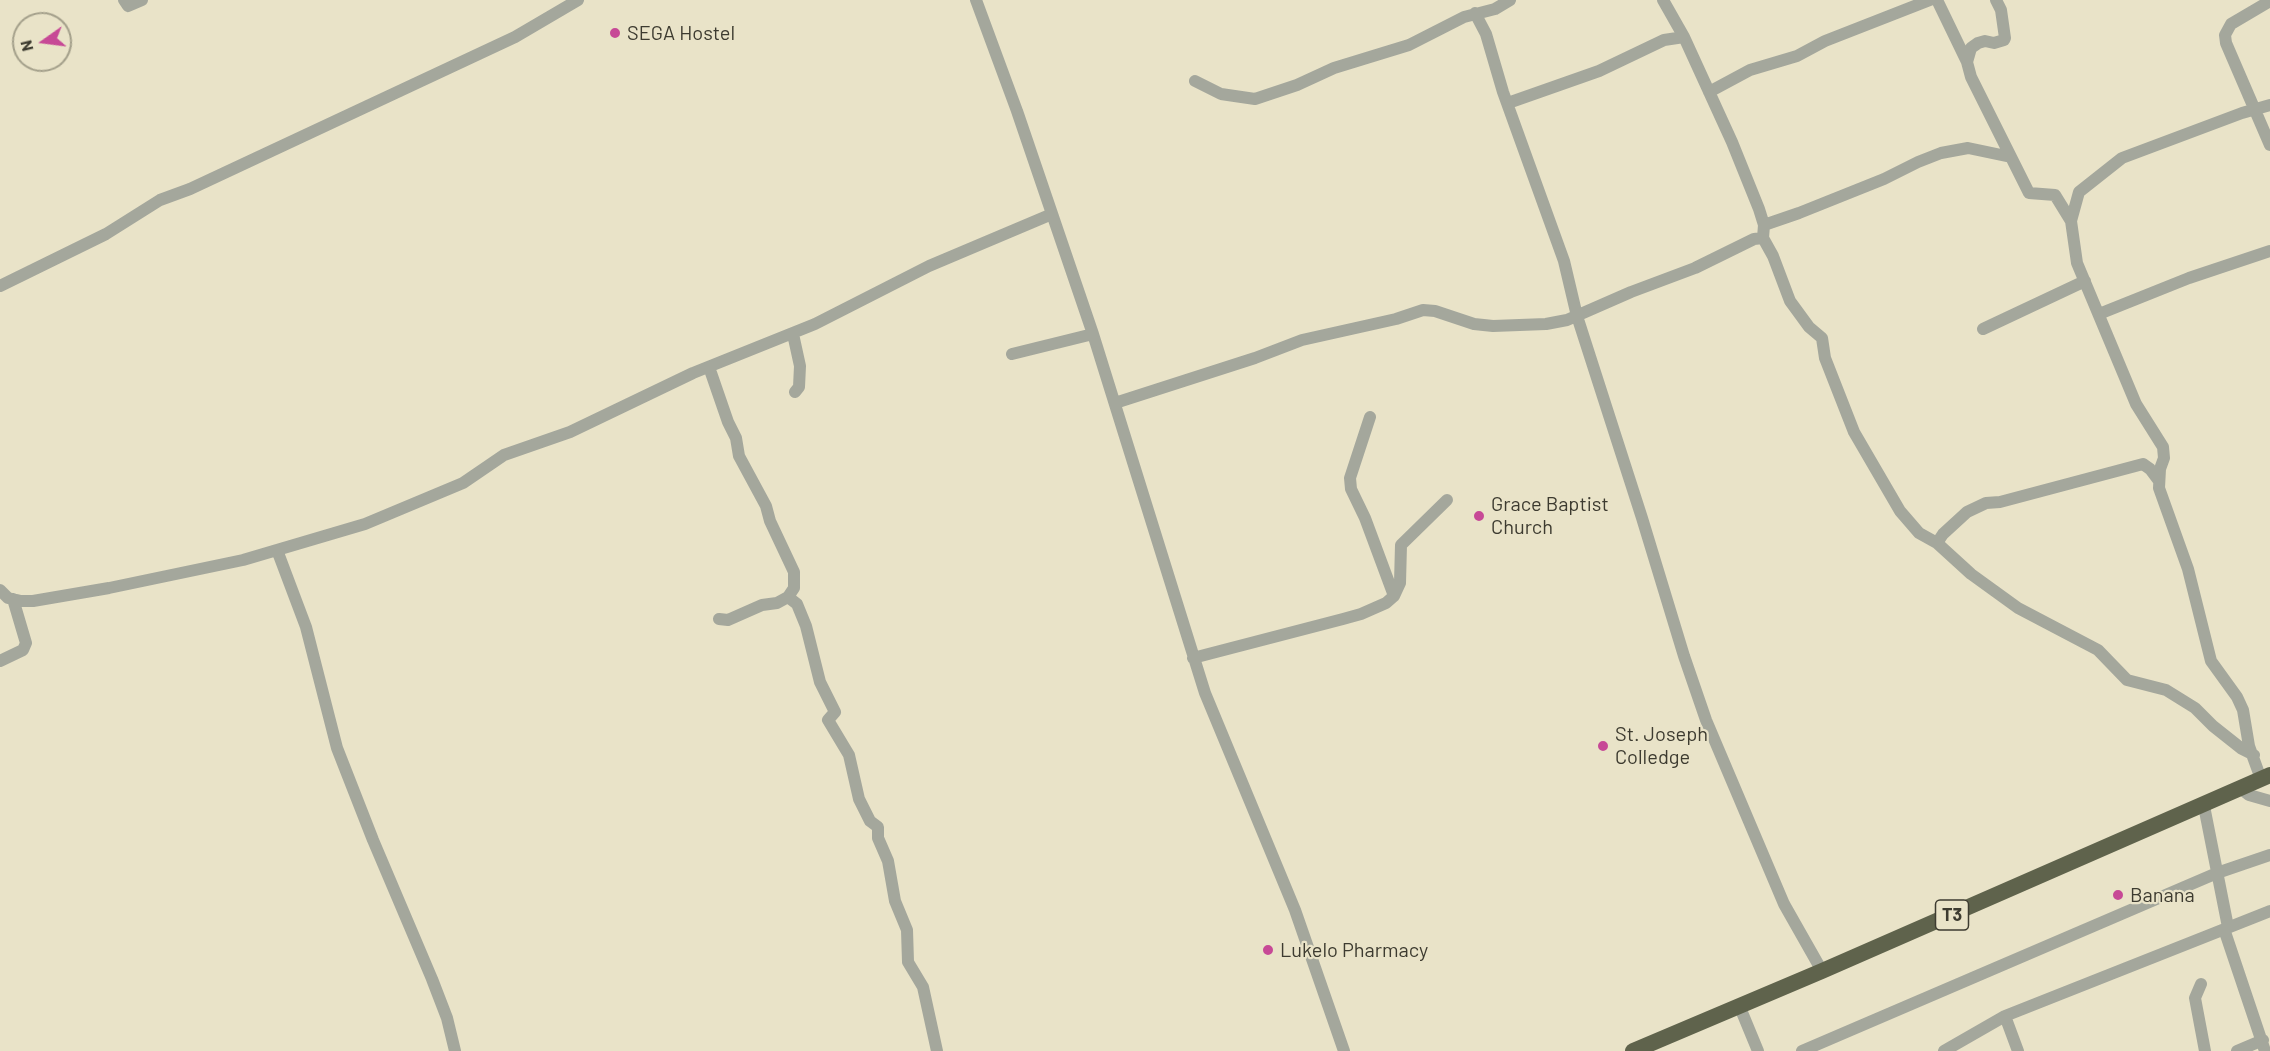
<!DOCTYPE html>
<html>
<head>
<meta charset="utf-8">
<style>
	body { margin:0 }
	#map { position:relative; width:2270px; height:1051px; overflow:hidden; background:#e9e3c8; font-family:Barlow,sans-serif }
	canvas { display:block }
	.north { position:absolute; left:12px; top:12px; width:60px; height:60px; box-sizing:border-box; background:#e9e3c8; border:2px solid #a4a08b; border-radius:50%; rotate:256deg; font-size:16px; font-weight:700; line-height:24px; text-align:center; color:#3d3b30 }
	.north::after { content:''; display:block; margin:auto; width:21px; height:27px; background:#c74996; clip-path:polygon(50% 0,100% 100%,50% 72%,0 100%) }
</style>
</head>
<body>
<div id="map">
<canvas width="2270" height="1051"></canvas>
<div class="north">N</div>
</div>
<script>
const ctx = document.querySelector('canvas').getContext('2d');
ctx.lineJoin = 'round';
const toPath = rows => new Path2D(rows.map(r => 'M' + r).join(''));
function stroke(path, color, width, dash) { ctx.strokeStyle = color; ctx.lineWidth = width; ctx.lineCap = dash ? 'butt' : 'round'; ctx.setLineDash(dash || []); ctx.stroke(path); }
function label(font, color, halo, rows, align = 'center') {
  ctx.font = font + ' Barlow,sans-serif'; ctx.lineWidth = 4.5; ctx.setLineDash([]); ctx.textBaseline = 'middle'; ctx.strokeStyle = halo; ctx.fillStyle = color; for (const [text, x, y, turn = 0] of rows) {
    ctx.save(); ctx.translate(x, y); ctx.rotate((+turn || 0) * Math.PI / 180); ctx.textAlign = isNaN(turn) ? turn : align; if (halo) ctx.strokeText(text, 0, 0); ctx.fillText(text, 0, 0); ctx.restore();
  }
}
stroke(toPath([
	[124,0,128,6,142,0],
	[976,0,1017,111,1093,334,1205,693,1295,910,1344,1051],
	[1663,0,1684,37,1732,142,1759,209,1764,225,1763,238,1773,256,1790,301,1809,327,1822,338,1825,358,1854,432,1900,511,1919,533,1937,543,1971,574,2018,608,2098,650,2127,680,2166,690,2195,708,2213,726,2242,749,2254,755],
	[1937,0,1967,62],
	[1996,0,2001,10,2005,38,2004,40,1994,43,1985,41,1978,43,1971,48,1967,62,1971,77,2029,193,2055,195,2071,221,2077,263,2136,404,2163,447,2164,458,2160,469,2159,488,2188,569,2211,661,2237,697,2243,710,2249,746,2261,779],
	[2270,1,2231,24,2225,35,2226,43,2270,145],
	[1475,13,1486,34,1503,92,1564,261,1577,316,1642,518,1684,656,1706,720,1784,904,1822,971],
	[1195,81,1221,94,1255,99,1297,85,1334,68,1409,45,1464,17,1495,9,1510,0],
	[1709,92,1750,70,1797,56,1825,41,1930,0],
	[1508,103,1599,71,1664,40,1684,37],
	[2071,221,2079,192,2122,158,2242,113,2270,105],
	[1764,225,1799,213,1884,179,1918,162,1941,153,1968,148,2011,157],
	[0,286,106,234,160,200,190,189,515,37,578,0],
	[2099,314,2189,278,2270,251],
	[1983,329,2085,281],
	[793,334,800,366,799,387,795,392],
	[1012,354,1093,334],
	[709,367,728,422,736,438,739,456,766,506,770,521,794,572,794,588,788,597,777,603,762,605,728,620,719,619],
	[1115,403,1255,358,1302,340,1396,319,1423,310,1435,311,1474,324,1493,326,1546,324,1567,320,1631,292,1695,268,1754,239,1763,238],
	[1370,417,1350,478,1351,489,1365,518,1394,596],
	[1937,543,1943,534,1967,512,1986,503,2000,502,2143,464,2150,469,2159,481],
	[277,550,306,627,337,748,373,840,432,979,447,1018,455,1051],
	[0,590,8,598,21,601,33,601,109,588,243,560,365,524,463,483,504,455,570,432,693,373,815,324,929,266,1052,214],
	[788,597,797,604,806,626,820,682,835,712,828,720,849,755,859,799,870,821,878,827,878,838,888,861,895,901,907,930,908,962,923,987,937,1051],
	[1193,658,1343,619,1361,614,1386,603,1394,596,1400,583,1401,545,1447,500],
	[0,661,23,650,26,643,13,599],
	[2240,788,2249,795,2270,801],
	[2204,806,2228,927],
	[2224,929,2265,1051],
	[2201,984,2195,998,2205,1051],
	[1739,1005,1758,1051],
	[2005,1016,2018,1051],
	[1802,1051,2217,873,2270,855],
	[1944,1051,2005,1016,2270,911],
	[2237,1051,2263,1040]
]), '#a4a79c', 12);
stroke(toPath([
	[1633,1051,1822,971,2270,775]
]), '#5f634c', 16);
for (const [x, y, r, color] of [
	[615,33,6,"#c74996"],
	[1479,516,6,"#c74996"],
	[1603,746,6,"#c74996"],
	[2118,895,6,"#c74996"],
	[1268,950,6,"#c74996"]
]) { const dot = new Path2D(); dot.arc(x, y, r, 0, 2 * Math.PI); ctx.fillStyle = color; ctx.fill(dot); stroke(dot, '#e9e3c8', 2); }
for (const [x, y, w] of [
	[1952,915,33]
]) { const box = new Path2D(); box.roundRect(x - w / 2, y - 15, w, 30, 4.5); ctx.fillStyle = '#e9e3c8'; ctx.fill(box); stroke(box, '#3d3b30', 1.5); }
label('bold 18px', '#3d3b30', null, [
	["T3",1952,915]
]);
label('20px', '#3d3b30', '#e9e3c8', [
	["SEGA Hostel",627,33],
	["Grace Baptist",1491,504],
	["Church",1491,527],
	["St. Joseph",1615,734],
	["Colledge",1615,757],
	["Banana",2130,895],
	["Lukelo Pharmacy",1280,950]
], 'left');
</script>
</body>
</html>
